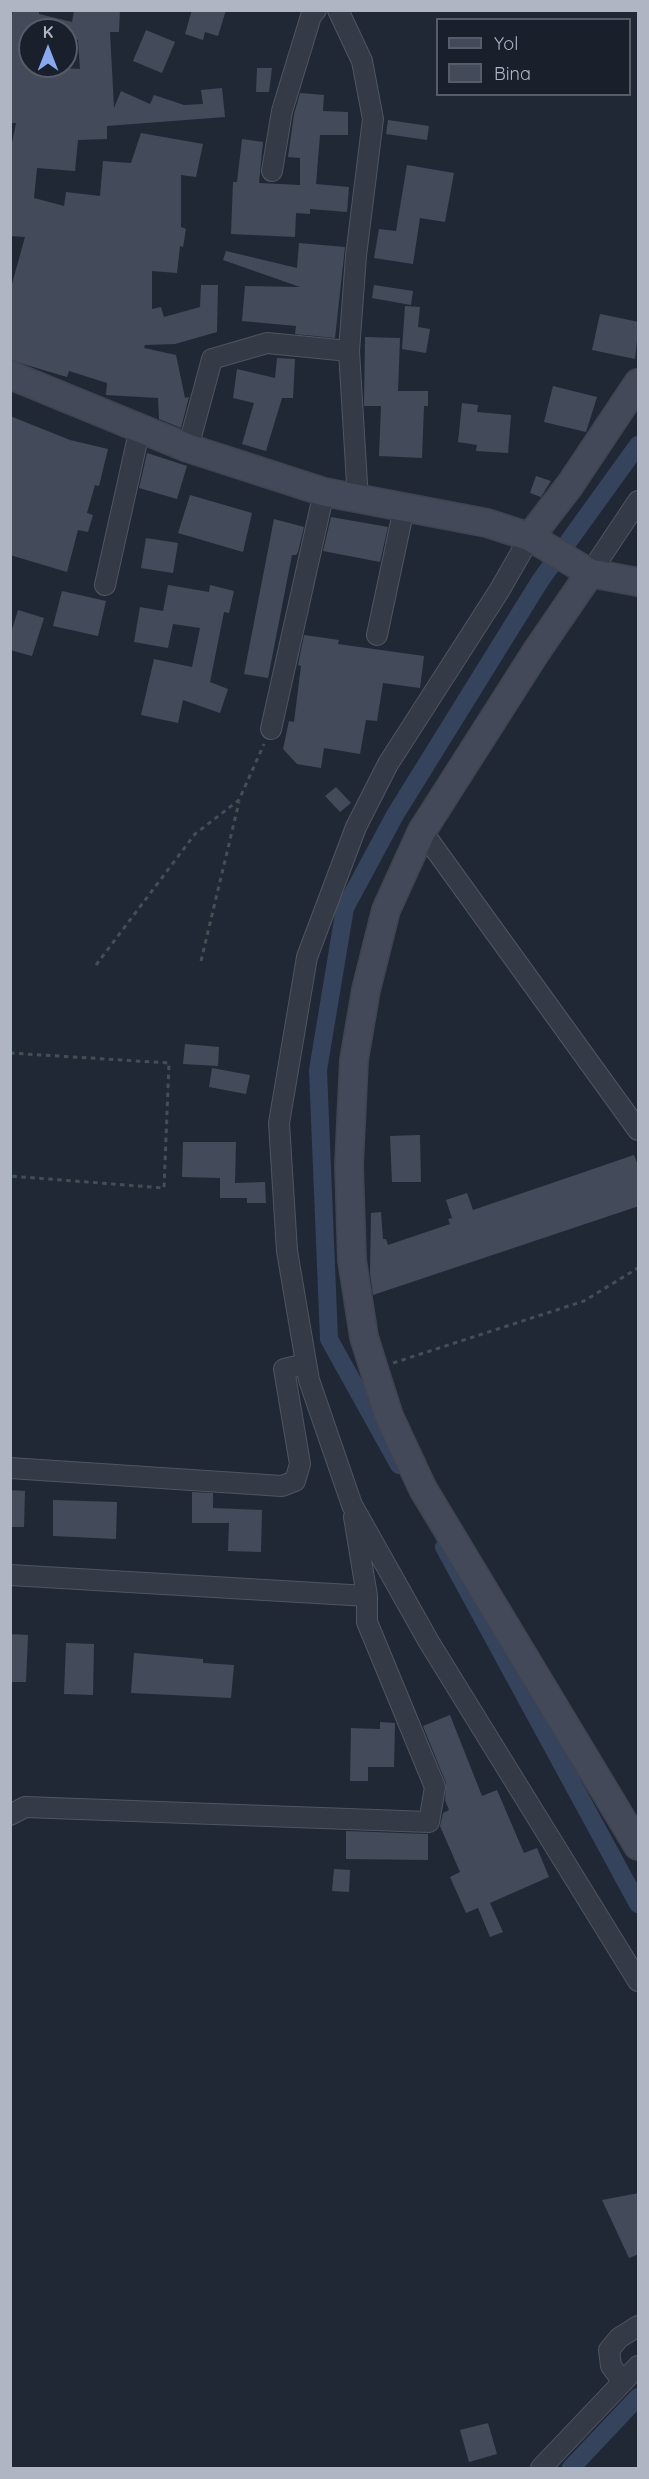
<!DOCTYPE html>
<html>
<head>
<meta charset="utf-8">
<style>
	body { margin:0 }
	#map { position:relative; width:649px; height:2479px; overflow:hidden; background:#212835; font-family:Quicksand,sans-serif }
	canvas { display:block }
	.frame { position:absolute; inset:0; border:12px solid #afb5c3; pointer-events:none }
	.legend { position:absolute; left:436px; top:18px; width:195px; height:78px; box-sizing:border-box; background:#1a202b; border:2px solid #565c68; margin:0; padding:8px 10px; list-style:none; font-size:18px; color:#afb5c3 }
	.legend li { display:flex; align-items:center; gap:12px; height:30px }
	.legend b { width:30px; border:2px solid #565c68 }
	.north { position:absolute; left:18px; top:18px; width:60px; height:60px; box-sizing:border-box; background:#1a202b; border:2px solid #565c68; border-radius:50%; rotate:0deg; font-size:16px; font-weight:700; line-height:24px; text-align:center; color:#afb5c3 }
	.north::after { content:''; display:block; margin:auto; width:21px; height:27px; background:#88a8ef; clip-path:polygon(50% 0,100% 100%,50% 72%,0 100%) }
</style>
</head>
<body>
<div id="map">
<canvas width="649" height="2479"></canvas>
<div class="frame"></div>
<ul class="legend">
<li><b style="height:8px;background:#434959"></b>Yol</li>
<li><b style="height:16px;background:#434b5a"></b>Bina</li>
</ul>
<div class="north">K</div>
</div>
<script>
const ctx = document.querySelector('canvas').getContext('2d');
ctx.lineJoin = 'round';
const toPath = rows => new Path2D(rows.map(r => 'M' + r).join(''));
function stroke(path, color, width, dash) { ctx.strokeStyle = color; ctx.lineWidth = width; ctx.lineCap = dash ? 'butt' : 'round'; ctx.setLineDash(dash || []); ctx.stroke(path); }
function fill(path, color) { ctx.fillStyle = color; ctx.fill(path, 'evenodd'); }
stroke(toPath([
	[399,1465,329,1339,318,1070,345,908,395,815,540,581,638,445],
	[444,1547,638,1904],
	[571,2468,638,2397]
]), '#36435c', 18);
fill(toPath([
	[13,10,39,10,39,14,72,22,74,10,120,10,119,32,110,32,114,108,121,91,150,104,154,95,184,105,203,104,201,90,222,88,225,117,107,126,107,139,78,140,75,171,37,168,34,198,64,206,66,192,100,196,103,161,131,163,141,133,203,144,196,177,181,175,181,227,186,229,183,247,180,246,177,273,152,271,152,309,161,307,164,317,200,307,201,285,218,285,217,332,175,344,145,345,144,348,176,355,185,398,189,397,181,428,159,419,158,398,106,395,107,383,69,371,67,377,10,360,10,291,25,237,10,236,10,152,16,123,11,123,10,26],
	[30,30,66,30,66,37,78,40,80,69,30,66],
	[192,10,226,10,218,36,205,32,203,40,185,34],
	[146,30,175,42,162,73,133,61],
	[257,68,272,68,269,92,256,92],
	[300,93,324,95,323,111,348,112,348,135,320,135,316,184,349,187,347,212,310,209,310,214,296,213,295,237,231,234,233,182,237,182,242,139,263,142,259,183,300,185,300,158,288,157,294,114],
	[388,120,429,126,427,140,386,134],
	[407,165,454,173,445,222,420,218,413,264,374,258,379,229,396,231],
	[299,243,345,247,335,338,295,334,296,326,242,321,245,286,300,287,223,260,226,251,297,268],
	[374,285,413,291,411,305,372,298],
	[405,306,420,307,418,327,430,329,426,353,402,349],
	[600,314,639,322,635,359,592,350],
	[365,337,400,338,398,391,428,391,428,406,424,406,422,458,379,456,381,406,364,406],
	[277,358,295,359,293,398,282,398,266,451,242,444,254,403,233,398,237,369,275,378],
	[553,386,597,397,586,432,544,422],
	[462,403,478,405,477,412,511,415,508,453,476,451,477,445,458,442],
	[10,416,70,440,108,449,99,486,95,485,87,513,93,515,88,532,78,530,67,572,10,555],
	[147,453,187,466,177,499,139,488],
	[536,476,551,481,541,497,530,493],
	[190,495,252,513,243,552,178,533],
	[331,517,388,527,380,562,323,551],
	[274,519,304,527,298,552,296,555,292,555,268,678,244,674],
	[146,538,178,543,173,573,141,568],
	[168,585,209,592,210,585,234,591,229,613,224,612,210,682,228,689,220,713,183,700,178,723,141,715,154,659,192,667,200,628,173,624,168,648,134,642,140,607,163,611],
	[62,591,106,601,98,636,53,626],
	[18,610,44,618,32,656,10,650,10,636],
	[304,635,339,640,338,644,424,656,420,688,383,683,377,721,366,720,360,754,324,748,321,768,297,764,283,749,289,721,294,722,301,666,298,665],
	[336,787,351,803,340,812,325,796],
	[185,1044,219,1047,218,1066,183,1064],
	[212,1068,250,1075,246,1094,209,1087],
	[420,1135,421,1182,392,1182,390,1136],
	[183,1142,236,1142,235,1183,265,1182,266,1203,247,1203,247,1198,220,1198,220,1178,182,1177],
	[634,1155,639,1168,639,1206,373,1295,370,1273,371,1213,381,1212,383,1239,386,1239,388,1245,450,1224,448,1219,452,1218,446,1200,467,1193,473,1210],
	[10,1490,25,1491,24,1527,10,1527],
	[192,1492,213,1493,213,1508,262,1510,261,1552,228,1551,229,1523,192,1523],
	[53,1500,117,1502,116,1539,53,1536],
	[10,1634,28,1635,26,1682,10,1682],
	[66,1643,94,1644,93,1695,64,1694],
	[134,1653,203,1659,203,1663,234,1665,231,1698,131,1693],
	[450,1715,482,1796,497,1790,524,1853,537,1848,549,1877,490,1903,503,1932,490,1937,478,1908,466,1913,450,1877,460,1872,440,1826,443,1813,449,1810,445,1800,446,1783,423,1726],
	[380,1722,395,1723,394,1767,368,1767,368,1781,350,1781,351,1728,380,1729],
	[346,1831,428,1834,428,1860,346,1859],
	[334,1869,350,1870,349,1892,332,1891],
	[639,2193,639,2254,629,2258,602,2200],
	[488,2423,497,2454,469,2462,460,2430]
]), '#434b5a');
const street = toPath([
	[338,10,362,61,373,119,356,256,349,351,358,500],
	[272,171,282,111,311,16,316,10],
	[188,448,212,359,267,343,349,351],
	[530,537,499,591,388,764,356,827,307,957,279,1123,287,1251,309,1380,352,1505,429,1642,638,1981],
	[590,573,638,501],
	[105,585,140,428],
	[377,635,404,508],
	[271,729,324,492],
	[422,831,638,1130],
	[10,1468,282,1486,295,1481,300,1464,284,1369,306,1364],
	[10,1575,367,1596],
	[10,1815,25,1807,429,1822,435,1787,367,1622,367,1596,354,1517],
	[623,2382,611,2366,609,2350,619,2338,638,2326],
	[541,2468,638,2366]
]);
const secondary = toPath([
	[10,375,188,448,324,492,487,523,530,537,590,573,638,582],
	[530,537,570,485,638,383],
	[590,573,536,652,422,831,386,910,366,990,354,1060,349,1165,352,1260,364,1337,374,1369,389,1416,423,1489,638,1846]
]);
stroke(street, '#4f5561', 22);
stroke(secondary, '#3e4450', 30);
stroke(toPath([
	[201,961,239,802],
	[96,965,195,834,239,800,264,744],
	[10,1053,169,1063,164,1188,10,1176],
	[393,1363,584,1301,638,1268]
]), '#415054', 3, [4.5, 4.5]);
stroke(street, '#353b46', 20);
stroke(secondary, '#434959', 27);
</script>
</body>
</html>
